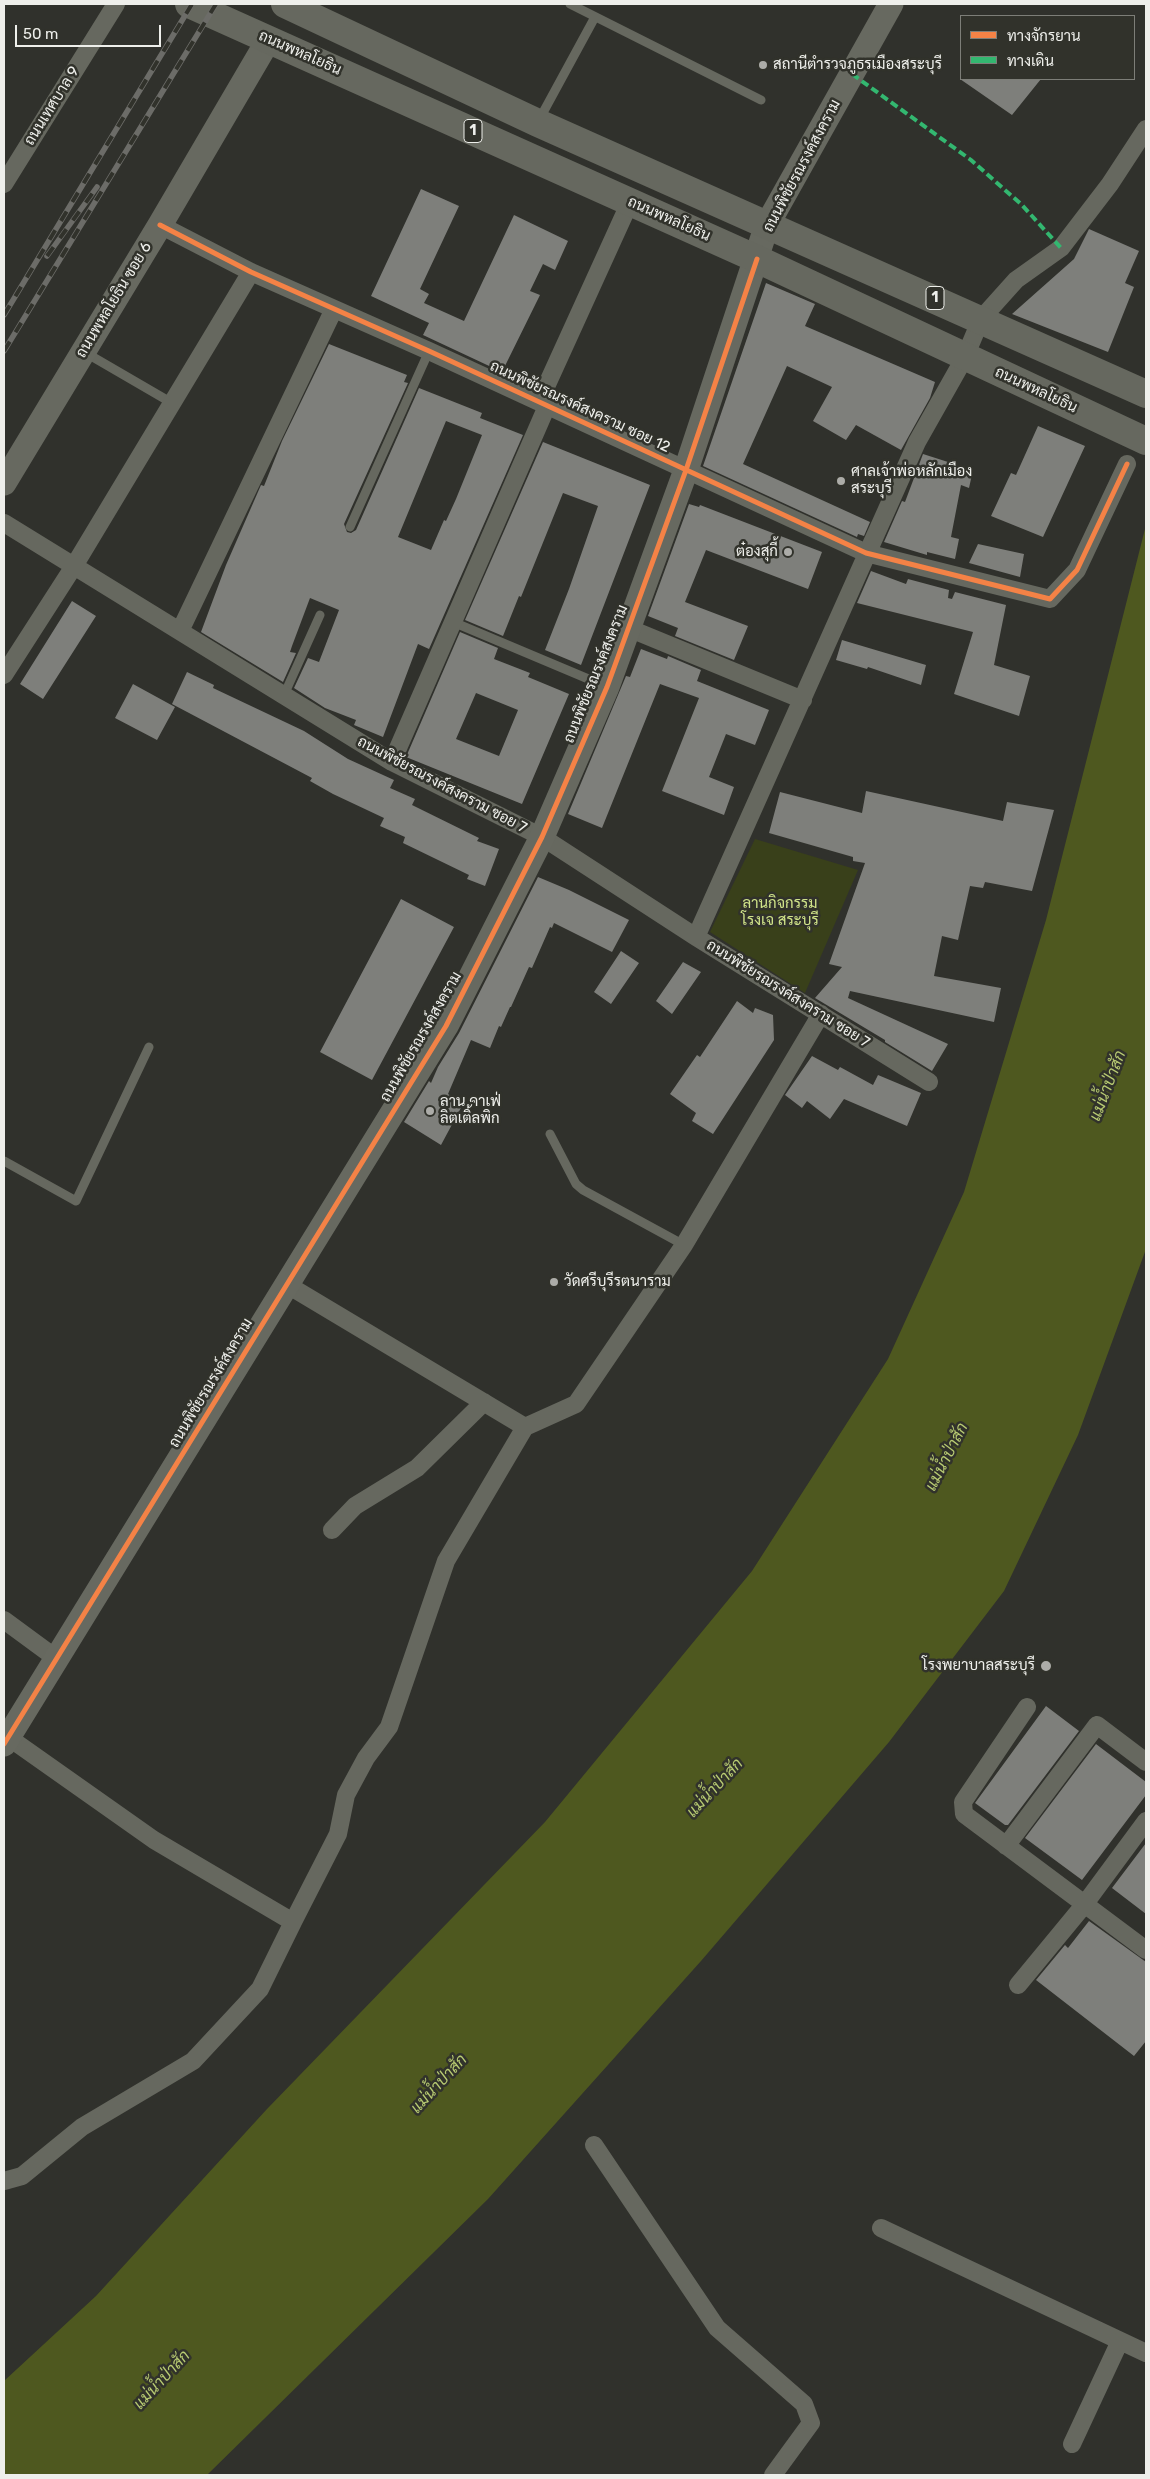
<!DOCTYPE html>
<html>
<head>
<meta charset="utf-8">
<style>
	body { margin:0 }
	#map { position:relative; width:1150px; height:2479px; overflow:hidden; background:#30312c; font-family:Rubik,Sarabun,sans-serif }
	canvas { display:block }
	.frame { position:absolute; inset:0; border:5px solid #eeefeb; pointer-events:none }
	.legend { position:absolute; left:960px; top:15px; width:175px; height:65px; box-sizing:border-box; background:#31322b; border:1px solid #7d7e78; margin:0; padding:6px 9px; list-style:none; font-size:15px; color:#eeefeb }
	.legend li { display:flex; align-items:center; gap:10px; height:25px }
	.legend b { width:25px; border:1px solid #7d7e78 }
	.scale { position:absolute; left:15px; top:25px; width:146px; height:22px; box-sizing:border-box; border:2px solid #eeefeb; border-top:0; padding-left:6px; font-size:15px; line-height:18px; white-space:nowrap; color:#eeefeb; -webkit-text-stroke:4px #31322b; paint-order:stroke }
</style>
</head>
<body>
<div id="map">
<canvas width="1150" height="2479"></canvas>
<div class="frame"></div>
<ul class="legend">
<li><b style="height:6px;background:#f48246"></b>ทางจักรยาน</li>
<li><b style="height:6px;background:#33b770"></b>ทางเดิน</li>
</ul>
<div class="scale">50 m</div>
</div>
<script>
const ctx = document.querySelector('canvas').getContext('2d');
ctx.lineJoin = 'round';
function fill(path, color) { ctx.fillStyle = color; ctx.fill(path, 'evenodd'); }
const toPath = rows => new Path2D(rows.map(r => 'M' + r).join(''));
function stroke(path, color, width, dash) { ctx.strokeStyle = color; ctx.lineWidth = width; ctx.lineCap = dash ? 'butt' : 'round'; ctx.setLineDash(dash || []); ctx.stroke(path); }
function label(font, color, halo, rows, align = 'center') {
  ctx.font = font + ' Rubik,Sarabun,sans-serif'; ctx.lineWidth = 5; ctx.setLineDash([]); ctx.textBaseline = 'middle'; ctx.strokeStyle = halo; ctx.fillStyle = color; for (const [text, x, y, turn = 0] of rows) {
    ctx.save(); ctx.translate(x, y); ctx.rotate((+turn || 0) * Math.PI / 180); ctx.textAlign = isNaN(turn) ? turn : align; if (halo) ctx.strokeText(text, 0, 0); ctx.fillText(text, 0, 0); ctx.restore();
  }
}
fill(toPath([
	[755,839,858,870,805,993,710,932]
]), '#39401a');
fill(toPath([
	[1146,525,1146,1249,1078,1435,1004,1591,889,1742,701,1961,488,2199,207,2475,4,2475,4,2381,96,2296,267,2109,545,1822,752,1571,888,1359,964,1192,1046,920]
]), '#4e581f');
fill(toPath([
	[960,79,1041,79,1012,115],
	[421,189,459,206,420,289,429,294,424,303,464,321,514,215,568,241,555,270,543,264,530,291,540,295,502,372,423,335,429,323,371,296],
	[1089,229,1139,251,1125,283,1134,287,1108,352,1012,314,1074,259],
	[766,283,815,304,805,326,935,382,930,398,901,450,856,425,846,440,813,421,832,387,787,366,743,464,870,522,864,536,858,534,857,537,703,466],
	[329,344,407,375,404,382,408,383,344,524,347,532,351,533,356,530,419,388,482,413,480,418,523,435,429,649,418,644,383,737,354,725,356,720,325,708,294,688,308,658,319,662,339,610,310,598,292,646,290,652,296,653,283,682,201,632,226,565,261,485,264,486,282,441],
	[446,421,482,435,456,499,446,521,444,520,431,550,398,537],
	[1038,426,1085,446,1043,537,991,516,1011,473,1016,475],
	[543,442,650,485,581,665,545,650,569,589,598,506,563,493,521,597,519,596,503,636,465,620],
	[923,454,973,470,969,488,961,485,951,537,959,539,955,559,927,552,927,555,884,542,902,501,905,502],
	[689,504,699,507,700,505,822,552,808,589,706,550,685,602,748,626,734,660,675,636,678,628,648,616],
	[978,544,1024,554,1020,577,969,563],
	[871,571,906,584,908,579,949,590,948,598,952,599,955,592,1006,605,994,665,1030,676,1019,716,954,694,973,632,857,603],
	[72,601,96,616,43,699,20,684],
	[460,632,498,648,494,659,530,673,528,677,569,694,522,804,406,757],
	[476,693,518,710,499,756,456,739],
	[842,640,926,665,921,685,868,667,867,669,836,660],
	[641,649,667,659,668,656,701,670,697,681,769,710,755,745,726,734,709,777,734,787,724,815,662,791,699,698,660,684,602,828,568,814,626,676,630,677],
	[187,672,214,685,213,688,304,731,348,759,394,780,390,788,415,799,412,805,479,838,477,841,499,849,485,886,467,879,469,875,403,843,405,837,380,826,384,818,333,794,310,781,312,778,172,704],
	[133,684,175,707,157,740,115,718],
	[866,791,1003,821,1007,802,1054,810,1032,891,985,882,983,888,970,886,958,940,942,936,934,976,1001,988,994,1022,850,991,848,998,948,1044,932,1071,885,1042,885,1040,815,998,842,967,829,964,865,863,853,861,853,857,769,833,780,792,862,813],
	[538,877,569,890,629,920,612,952,554,923,552,928,550,927,532,968,529,967,511,1007,510,1007,501,1027,499,1026,490,1048,471,1040,448,1094,463,1104,441,1145,404,1122,429,1081,431,1083,438,1067,459,1033],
	[401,899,454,927,372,1080,320,1052],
	[621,951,639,963,611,1004,594,992],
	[683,962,701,972,672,1014,656,1001],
	[737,1001,753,1013,755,1008,773,1015,774,1040,713,1134,692,1121,696,1113,670,1094,697,1055,700,1057],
	[812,1056,838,1070,840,1067,873,1085,878,1075,921,1093,907,1126,844,1099,830,1119,807,1101,802,1108,785,1095],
	[1046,1706,1079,1731,1008,1825,1005,1825,975,1803],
	[1096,1744,1146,1782,1146,1795,1082,1880,1025,1838],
	[1146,1843,1146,1914,1112,1888],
	[1089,1921,1146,1962,1146,2041,1134,2056,1036,1980,1065,1945,1068,1948]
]), '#7e7f7b');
stroke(toPath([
	[570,4,761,100],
	[539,120,595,17],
	[86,353,172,403],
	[350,527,429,351],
	[453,622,605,686],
	[284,695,320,615],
	[550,1134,576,1184,583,1190,684,1245],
	[4,1161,76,1201,149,1047]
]), '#66685f', 9);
stroke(toPath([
	[4,184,116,4],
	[160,225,251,272,429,351,866,553,1050,599,1077,570,1127,464],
	[539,402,630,202],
	[4,523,392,762,542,837,696,937,929,1082],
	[628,628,803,700],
	[180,631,334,309],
	[4,675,74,566,251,272],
	[392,762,547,406],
	[696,937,917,442,965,357,981,319,1016,280,1061,248,1110,184,1146,129],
	[286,1284,525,1427,576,1404,684,1245,821,1014],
	[332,1530,355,1506,417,1468,484,1402],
	[4,1620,57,1659],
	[1027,1707,963,1802,964,1814,1146,1950],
	[8,1737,154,1840,293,1922,338,1834,346,1795,366,1758,389,1727,446,1561,525,1427],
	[1006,1846,1097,1725,1146,1762],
	[1018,1985,1084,1905,1146,1821],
	[594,2145,717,2328,804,2404,811,2423,773,2475],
	[4,2181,22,2176,82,2127,193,2061,260,1989,293,1922],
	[881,2228,1146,2353],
	[1072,2444,1120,2341]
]), '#66685f', 18);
stroke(toPath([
	[4,483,160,225,269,39],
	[4,1744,446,1026,542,837,607,687,686,470,767,225,891,4]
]), '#676960', 25);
stroke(toPath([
	[189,4,757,259,1146,441],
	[285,4,538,123,1146,394]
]), '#66685f', 28);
const rail = toPath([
	[47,256,97,187],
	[4,315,192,4],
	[4,351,216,4]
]);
stroke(rail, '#6c6c68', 5.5);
stroke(rail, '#31322b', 4, [11]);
stroke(toPath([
	[852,74,971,160,1022,205,1061,248]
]), '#33b770', 4, [8, 4]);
stroke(toPath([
	[160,225,251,272,429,351,866,553,1050,599,1077,570,1127,464],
	[4,1744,446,1026,542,837,607,687,686,470,757,259]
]), '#f48246', 5);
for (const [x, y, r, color] of [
	[763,65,5,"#acaca8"],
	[841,481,5,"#acaca8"],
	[788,552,5,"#acaca8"],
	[430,1111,5,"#acaca8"],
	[554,1282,5,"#acaca8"],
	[1046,1666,6,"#acaca8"]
]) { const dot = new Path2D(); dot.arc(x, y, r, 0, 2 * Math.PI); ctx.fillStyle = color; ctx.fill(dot); stroke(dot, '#31322b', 2); }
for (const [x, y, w] of [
	[473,131,18],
	[935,298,18]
]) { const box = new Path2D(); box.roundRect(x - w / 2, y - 11.5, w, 23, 4); ctx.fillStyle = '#31322b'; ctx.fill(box); stroke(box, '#eeefeb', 1); }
label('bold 14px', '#eeefeb', null, [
	["1",473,131],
	["1",935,298]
]);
label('15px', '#eeefeb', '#31322b', [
	["ถนนพหลโยธิน",300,53,24],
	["ถนนเทศบาล 9",52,106,-58],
	["ถนนพิชัยรณรงค์สงคราม",802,166,-62],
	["ถนนพหลโยธิน",669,219,24],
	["ถนนพหลโยธิน ซอย 6",114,300,-59],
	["ถนนพหลโยธิน",1036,390,25],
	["ถนนพิชัยรณรงค์สงคราม ซอย 12",580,407,25],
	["ถนนพิชัยรณรงค์สงคราม",596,674,-68],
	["ถนนพิชัยรณรงค์สงคราม ซอย 7",442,785,28],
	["ถนนพิชัยรณรงค์สงคราม ซอย 7",788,994,32],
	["ถนนพิชัยรณรงค์สงคราม",421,1037,-60],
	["ถนนพิชัยรณรงค์สงคราม",211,1383,-59]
]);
label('15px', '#eeefeb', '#31322b', [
	["สถานีตำรวจภูธรเมืองสระบุรี",773,65],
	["ศาลเจ้าพ่อหลักเมือง",851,472],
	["สระบุรี",851,489],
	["ต๋องสุกี้",778,552,"right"],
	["ลาน คาเฟ่",440,1102],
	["ลิตเติ้ลพิก",440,1119],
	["วัดศรีบุรีรตนาราม",564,1282],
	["โรงพยาบาลสระบุรี",1035,1666,"right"]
], 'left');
label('15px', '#d0e389', '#31322b', [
	["ลานกิจกรรม",780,904],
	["โรงเจ สระบุรี",780,921]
]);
label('italic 16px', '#b8cb72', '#31322b', [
	["แม่น้ำป่าสัก",1108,1086,-69],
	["แม่น้ำป่าสัก",947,1457,-63],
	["แม่น้ำป่าสัก",715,1788,-47],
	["แม่น้ำป่าสัก",439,2084,-47],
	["แม่น้ำป่าสัก",162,2380,-47]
]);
</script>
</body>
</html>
